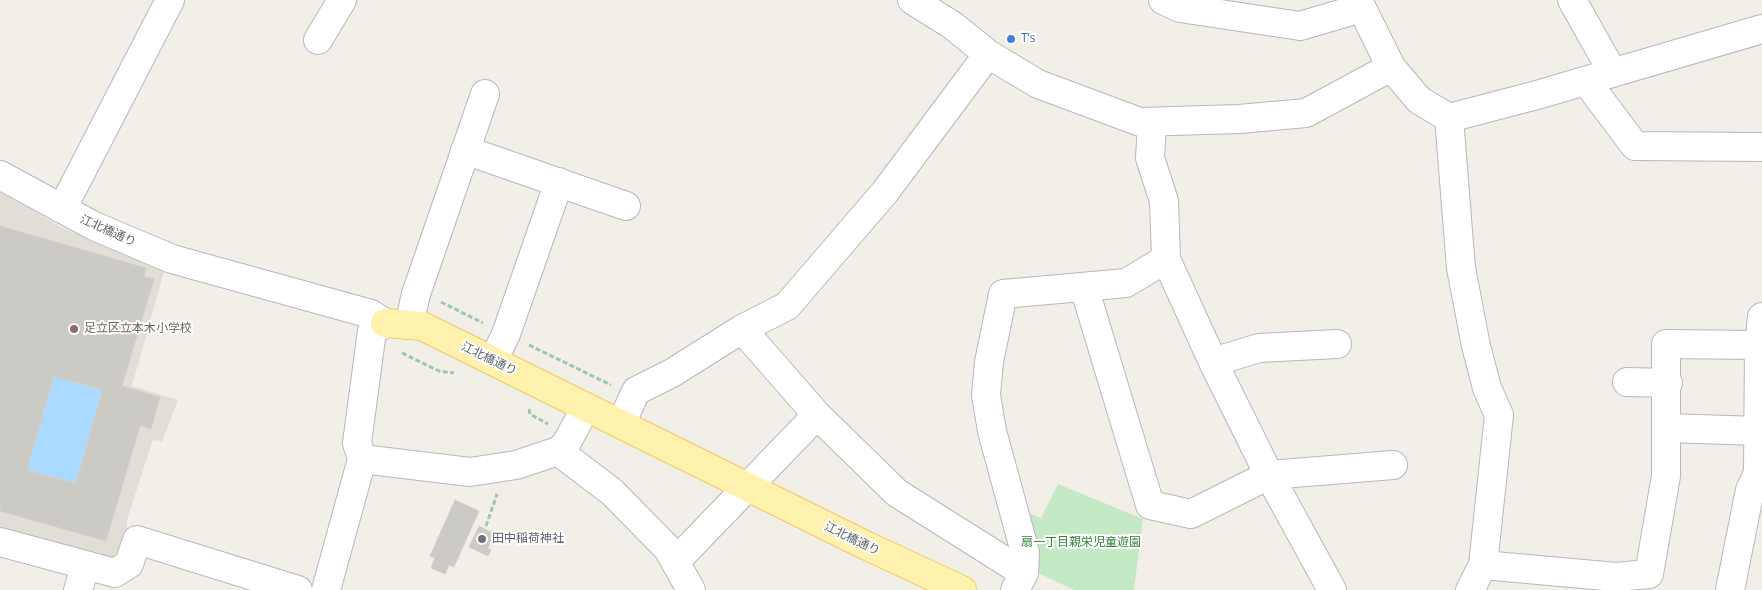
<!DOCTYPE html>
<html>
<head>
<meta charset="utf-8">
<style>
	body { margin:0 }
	canvas { display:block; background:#f1efe8 }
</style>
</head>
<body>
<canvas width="1762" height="590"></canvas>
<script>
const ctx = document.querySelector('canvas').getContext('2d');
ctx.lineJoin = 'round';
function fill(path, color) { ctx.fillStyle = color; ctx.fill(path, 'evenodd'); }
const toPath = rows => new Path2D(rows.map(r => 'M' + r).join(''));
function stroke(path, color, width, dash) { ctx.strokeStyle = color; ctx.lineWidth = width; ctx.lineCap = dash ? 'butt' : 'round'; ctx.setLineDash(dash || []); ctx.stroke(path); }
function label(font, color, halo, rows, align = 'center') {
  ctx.font = font + ' "Open Sans","Noto Sans JP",sans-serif'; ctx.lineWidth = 4; ctx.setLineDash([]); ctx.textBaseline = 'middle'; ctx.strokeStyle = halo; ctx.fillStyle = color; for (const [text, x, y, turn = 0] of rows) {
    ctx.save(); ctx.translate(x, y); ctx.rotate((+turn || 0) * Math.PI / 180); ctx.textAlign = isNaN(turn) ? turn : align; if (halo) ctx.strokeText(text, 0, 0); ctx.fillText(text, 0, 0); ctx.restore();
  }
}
fill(toPath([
	[0,191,63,228,164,272,132,386,178,400,162,442,153,439,127,520,127,532,118,557,110,562,0,529]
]), '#e1ded6');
fill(toPath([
	[1058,484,1143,519,1134,590,1074,590,1036,572,1026,512,1041,518]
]), '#c5e8c5');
fill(toPath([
	[54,376,102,390,76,483,27,470]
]), '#aadaff');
const building = toPath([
	[0,226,146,268,144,277,154,279,122,386,160,397,151,429,140,426,106,541,0,511,0,226],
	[54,376,102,390,76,483,27,470,54,376],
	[455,500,479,511,454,567,449,565,445,574,431,568,435,558,430,556,455,500],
	[479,526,493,533,488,549,491,550,488,556,469,547,479,526]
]);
fill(building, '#cccac5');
stroke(building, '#d6d1c6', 1);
const minor = toPath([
	[912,0,952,25,988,54,1038,84,1140,122,1239,119,1306,113,1391,67],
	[1163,0,1180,8,1300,26,1361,8],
	[1358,0,1391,67,1419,100,1449,118,1537,95,1762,29],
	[1572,0,1613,73],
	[318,40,342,0],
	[1586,81,1635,146,1762,147],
	[1449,118,1461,268,1476,346,1487,388,1499,415,1483,565,1470,590],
	[1152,123,1150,158,1164,201,1166,259,1213,362,1269,475,1332,590],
	[465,150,626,206],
	[0,175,94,226,172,259,371,314,385,323,372,331,357,443,362,459,326,590],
	[62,209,170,0],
	[1084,287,1150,505,1191,514,1269,475,1393,465],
	[409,325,416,294,485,94],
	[742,329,817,415,897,493,1024,573],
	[493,361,506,334,559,182],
	[1213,362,1259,348,1337,344],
	[1627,382,1668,383],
	[621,424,636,391,672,373,742,329,787,306,885,192,988,54],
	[1668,428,1758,431],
	[558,451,612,492,668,549,691,590],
	[362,459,470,472,516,465,558,451,566,444,586,407],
	[0,542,115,573,129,564,137,540,298,590],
	[676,561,817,415],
	[1483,565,1616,577,1649,574,1666,476,1666,344,1759,345],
	[78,590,85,567],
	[1015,590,1024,573,1025,552,992,431,986,395,989,362,1003,294,1126,283,1166,259],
	[1730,590,1750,490,1758,473,1759,345,1762,317]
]);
const major = toPath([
	[385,323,422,326,867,546,962,590]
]);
stroke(minor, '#b5b8bc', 30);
stroke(major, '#f2c960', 30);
stroke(toPath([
	[441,302,483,323],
	[529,345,611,385],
	[402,353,439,371,454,373],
	[529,409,530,414,548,424],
	[486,526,497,494]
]), '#9cc7a9', 3, [5, 2.5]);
stroke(minor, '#fff', 28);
stroke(major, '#fff2af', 28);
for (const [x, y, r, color] of [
	[1011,39,5,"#3f7fe0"],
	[74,329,5,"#8d6e63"],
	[482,539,5,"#6b7280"]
]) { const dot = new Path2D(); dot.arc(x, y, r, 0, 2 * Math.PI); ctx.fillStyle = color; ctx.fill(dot); stroke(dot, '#fff', 2); }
label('12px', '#366cbe', '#fff', [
	["T’s",1021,39]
], 'left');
label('12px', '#5f6368', '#fff', [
	["江北橋通り",108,231,24],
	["江北橋通り",489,359,26],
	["江北橋通り",852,539,26]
]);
label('12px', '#785e54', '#fff', [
	["足立区立本木小学校",84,329]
], 'left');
label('12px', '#5b616d', '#fff', [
	["田中稲荷神社",492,539]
], 'left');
label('12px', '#348238', '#fff', [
	["扇一丁目親栄児童遊園",1081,543]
]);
</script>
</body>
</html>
